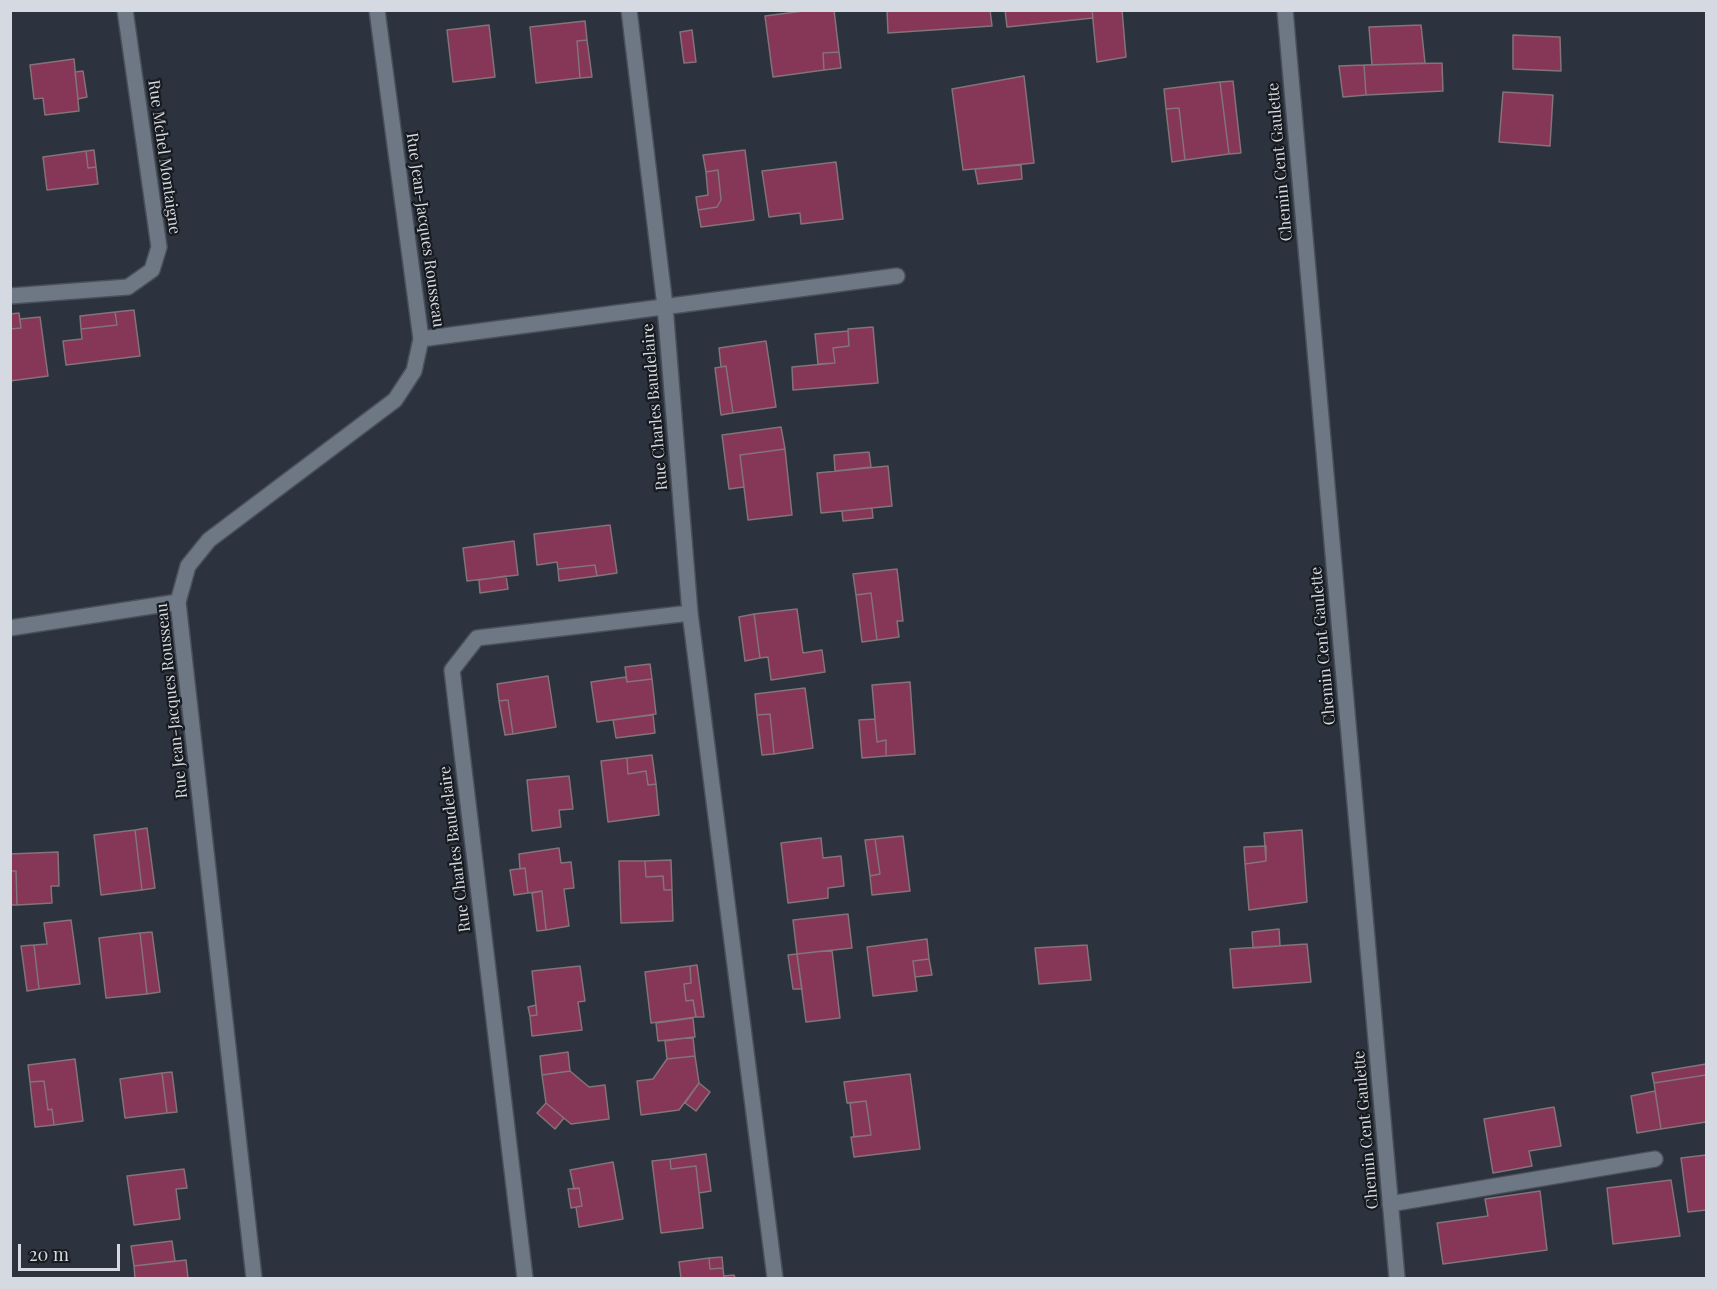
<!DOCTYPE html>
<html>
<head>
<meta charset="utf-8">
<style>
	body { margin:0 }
	#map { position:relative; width:1717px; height:1289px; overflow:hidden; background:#2c333e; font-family:"Playfair Display",serif }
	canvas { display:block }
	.frame { position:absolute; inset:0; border:12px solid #d5d9e1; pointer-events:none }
	.scale { position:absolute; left:18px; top:1244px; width:102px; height:27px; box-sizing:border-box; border:3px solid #d5d9e1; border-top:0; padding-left:8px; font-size:18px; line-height:21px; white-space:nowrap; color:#d5d9e1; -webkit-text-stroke:4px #171b20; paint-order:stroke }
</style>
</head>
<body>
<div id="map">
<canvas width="1717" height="1289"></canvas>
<div class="frame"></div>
<div class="scale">20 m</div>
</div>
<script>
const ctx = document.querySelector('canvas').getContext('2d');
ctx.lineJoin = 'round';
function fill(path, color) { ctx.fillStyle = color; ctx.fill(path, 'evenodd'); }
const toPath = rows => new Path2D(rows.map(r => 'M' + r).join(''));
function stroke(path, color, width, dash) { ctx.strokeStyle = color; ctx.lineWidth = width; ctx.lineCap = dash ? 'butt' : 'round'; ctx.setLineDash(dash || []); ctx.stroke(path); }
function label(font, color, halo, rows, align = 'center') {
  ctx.font = font + ' "Playfair Display",serif'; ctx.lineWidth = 4.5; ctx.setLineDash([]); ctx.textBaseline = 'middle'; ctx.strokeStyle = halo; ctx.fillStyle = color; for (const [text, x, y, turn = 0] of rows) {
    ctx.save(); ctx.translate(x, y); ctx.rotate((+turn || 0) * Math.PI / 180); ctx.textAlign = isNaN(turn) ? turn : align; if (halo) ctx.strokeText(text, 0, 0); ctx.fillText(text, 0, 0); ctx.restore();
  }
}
const building = toPath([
	[811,10,834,10,839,52,823,53,824,70,773,77,765,16,811,10],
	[887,10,990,10,992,26,888,33,887,10],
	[1005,10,1092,10,1093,18,1007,27,1005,10],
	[1092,10,1122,10,1126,57,1097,62,1092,10],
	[585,21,587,40,577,41,580,78,536,83,530,27,585,21],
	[489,25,495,77,453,82,447,30,489,25],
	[1421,25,1425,63,1372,65,1369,27,1421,25],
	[692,30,696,62,684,63,680,32,692,30],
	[1513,35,1560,37,1561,71,1513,69,1513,35],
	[587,40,592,77,580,78,577,41,587,40],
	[839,52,841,68,824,70,823,53,839,52],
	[74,59,79,111,45,115,43,98,34,99,30,65,74,59],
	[1442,63,1443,91,1366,95,1364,65,1442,63],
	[1364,65,1366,95,1343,97,1339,66,1364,65],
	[83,71,87,97,78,99,75,72,83,71],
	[1024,76,1034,163,963,170,952,89,1024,76],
	[1233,81,1241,153,1229,154,1220,82,1233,81],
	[1220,82,1229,154,1185,160,1179,108,1166,109,1164,89,1220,82],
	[1503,92,1553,95,1550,146,1499,142,1503,92],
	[1179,108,1185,160,1172,162,1166,109,1179,108],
	[94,150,96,167,88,168,86,151,94,150],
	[745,150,754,220,701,227,698,210,717,207,721,200,718,170,706,172,703,155,745,150],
	[86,151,88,168,96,167,98,184,47,190,43,157,86,151],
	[836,162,843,219,801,224,800,213,769,217,762,171,836,162],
	[1021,165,1022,179,978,184,975,169,1021,165],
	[718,170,721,200,717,207,698,210,696,197,708,195,706,172,718,170],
	[134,310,140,356,66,365,63,341,82,339,81,329,117,325,115,312,134,310],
	[115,312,117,325,81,329,80,316,115,312],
	[19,313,21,328,10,329,10,314,19,313],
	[40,317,48,376,10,381,10,329,21,328,20,319,40,317],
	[873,327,878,383,793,390,792,367,835,363,833,348,849,346,848,329,873,327],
	[848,331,849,346,833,348,835,363,818,364,815,334,848,331],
	[766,341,776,407,733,413,726,366,721,367,719,348,766,341],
	[726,366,733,413,721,415,715,368,726,366],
	[781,427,785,449,740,455,744,487,729,489,722,435,781,427],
	[785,449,792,515,748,520,740,455,785,449],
	[869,452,871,467,835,471,834,455,869,452],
	[888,466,892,506,821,513,817,473,888,466],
	[872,508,873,518,843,521,842,511,872,508],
	[610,525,617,573,597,576,595,565,558,569,557,562,537,565,534,534,610,525],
	[514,541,518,575,467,581,463,548,514,541],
	[595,565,597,576,559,581,558,569,595,565],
	[897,569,903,621,897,621,899,637,877,640,871,593,856,595,853,574,897,569],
	[506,576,508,589,480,593,479,580,506,576],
	[871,593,877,640,862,642,856,595,871,593],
	[797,609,803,653,822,650,825,672,771,680,768,657,760,658,754,614,797,609],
	[754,614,760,658,745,661,739,617,754,614],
	[650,664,652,679,627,682,625,667,650,664],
	[548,676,556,727,513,734,508,700,499,701,497,684,548,676],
	[626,677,627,682,652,679,656,714,597,722,591,682,626,677],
	[910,682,915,754,886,756,886,740,877,742,872,685,910,682],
	[805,688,813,748,774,754,770,714,757,715,755,694,805,688],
	[508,700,513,734,505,735,499,701,508,700],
	[770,714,774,754,762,755,757,715,770,714],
	[653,715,655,733,616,738,613,720,653,715],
	[875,719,877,742,886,740,886,756,862,758,859,720,875,719],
	[652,755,656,784,648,785,646,771,628,774,627,758,652,755],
	[627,758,628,774,646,771,648,785,656,784,659,815,608,822,601,761,627,758],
	[569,776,573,809,559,810,561,827,532,831,527,780,569,776],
	[147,828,155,888,142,890,135,830,147,828],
	[135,830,142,890,101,895,94,835,135,830],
	[1302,830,1307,902,1249,910,1245,864,1266,861,1264,833,1302,830],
	[903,836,910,891,872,895,870,876,880,874,875,839,903,836],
	[821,838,823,858,841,856,844,886,828,888,828,898,788,903,781,843,821,838],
	[875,839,880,874,870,876,865,840,875,839],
	[1266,846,1266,861,1245,864,1244,847,1266,846],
	[559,848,561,863,571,862,574,888,564,889,569,926,546,930,542,891,528,893,525,868,520,869,519,854,559,848],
	[58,852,59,886,51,886,52,903,17,905,16,871,10,871,10,854,58,852],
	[671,860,672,890,664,890,663,876,646,877,645,861,671,860],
	[619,861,645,861,646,877,663,876,664,890,672,890,673,921,621,923,619,861],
	[525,868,528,893,514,895,510,870,525,868],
	[10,871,16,871,17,905,10,905,10,871],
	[542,891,546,930,537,931,532,893,542,891],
	[848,914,852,948,797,954,793,920,848,914],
	[71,920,80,984,39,989,34,945,47,944,44,923,71,920],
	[1279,929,1280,946,1253,948,1252,932,1279,929],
	[152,932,160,992,147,994,140,933,152,932],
	[140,933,147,994,106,998,99,938,140,933],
	[927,939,929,959,913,961,917,991,873,996,867,947,927,939],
	[1307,944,1311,982,1233,988,1230,949,1307,944],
	[34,945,39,989,27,991,21,946,34,945],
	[1087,945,1091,980,1039,984,1035,948,1087,945],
	[832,950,840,1018,806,1022,797,954,832,950],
	[797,954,802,989,793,989,788,955,797,954],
	[929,959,932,975,915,977,913,961,929,959],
	[697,965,704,1017,696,1017,693,1000,686,1001,684,984,691,983,690,966,697,965],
	[580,966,585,1001,578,1002,582,1030,532,1036,530,1016,537,1015,532,971,580,966],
	[690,966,691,983,684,984,686,1001,693,1000,696,1017,651,1023,645,972,690,966],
	[536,1005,537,1015,530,1016,528,1007,536,1005],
	[693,1018,695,1037,658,1041,656,1023,693,1018],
	[693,1037,695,1056,667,1059,665,1041,693,1037],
	[568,1052,570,1071,542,1075,540,1056,568,1052],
	[695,1056,699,1083,679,1110,641,1115,637,1081,653,1079,667,1059,695,1056],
	[75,1059,83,1121,54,1125,52,1109,48,1110,44,1081,30,1082,28,1065,75,1059],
	[1706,1064,1706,1075,1654,1083,1652,1073,1706,1064],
	[570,1071,589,1087,605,1085,609,1119,571,1124,546,1103,542,1075,570,1071],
	[172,1072,177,1112,167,1113,162,1073,172,1072],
	[162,1073,167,1113,125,1118,120,1079,162,1073],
	[910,1074,920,1149,854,1157,851,1137,871,1135,866,1101,847,1103,844,1082,910,1074],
	[1706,1075,1706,1122,1661,1129,1654,1083,1706,1075],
	[44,1081,48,1110,52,1109,54,1125,35,1127,30,1082,44,1081],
	[699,1083,710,1092,696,1111,685,1103,699,1083],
	[1655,1091,1661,1129,1637,1133,1631,1096,1655,1091],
	[866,1101,871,1135,854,1137,850,1103,866,1101],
	[546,1103,564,1118,555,1129,537,1113,546,1103],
	[1554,1107,1561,1146,1529,1151,1532,1166,1493,1173,1484,1119,1554,1107],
	[706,1154,711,1191,699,1193,696,1166,671,1169,670,1159,706,1154],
	[1706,1155,1706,1210,1688,1212,1681,1158,1706,1155],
	[670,1159,671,1169,696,1166,703,1228,661,1233,652,1161,670,1159],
	[613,1162,623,1219,579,1227,576,1207,582,1206,579,1188,574,1189,570,1170,613,1162],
	[184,1169,187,1188,176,1189,180,1219,134,1225,127,1176,184,1169],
	[1671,1180,1680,1236,1613,1244,1607,1188,1671,1180],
	[579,1188,582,1206,571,1208,568,1189,579,1188],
	[1540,1191,1547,1250,1443,1264,1437,1223,1488,1216,1485,1199,1540,1191],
	[172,1241,175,1261,134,1266,131,1246,172,1241],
	[722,1257,723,1268,710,1269,709,1258,722,1257],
	[709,1258,710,1269,723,1268,724,1278,681,1278,679,1262,709,1258],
	[186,1260,188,1278,135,1278,134,1266,186,1260],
	[734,1275,735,1278,724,1278,724,1276,734,1275]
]);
fill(building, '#863657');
stroke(building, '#847378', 1.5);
const lane = toPath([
	[1390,1204,1655,1159]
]);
const street = toPath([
	[629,10,665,306,690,613,775,1278],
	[1285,10,1397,1278],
	[10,296,128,287,152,270,159,247,125,10],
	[421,339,897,276],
	[10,628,178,602],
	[254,1278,178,602,188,566,209,540,395,400,414,371,421,339,377,10],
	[525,1278,452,670,477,638,690,613]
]);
stroke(lane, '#4a505a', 18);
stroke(street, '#4a505a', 18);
stroke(lane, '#6e7784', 15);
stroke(street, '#6e7784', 15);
label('16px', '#d5d9e1', '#171b20', [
	["Rue Mchel Montaigne",164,157,82],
	["Chemin Cent Gaulette",1280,162,-95],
	["Rue Jean-Jacques Rousseau",425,230,82],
	["Rue Charles Baudelaire",655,407,-95],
	["Chemin Cent Gaulette",1323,646,-95],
	["Rue Jean-Jacques Rousseau",172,701,-96],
	["Rue Charles Baudelaire",455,849,-97],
	["Chemin Cent Gaulette",1366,1130,-95]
]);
</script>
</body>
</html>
